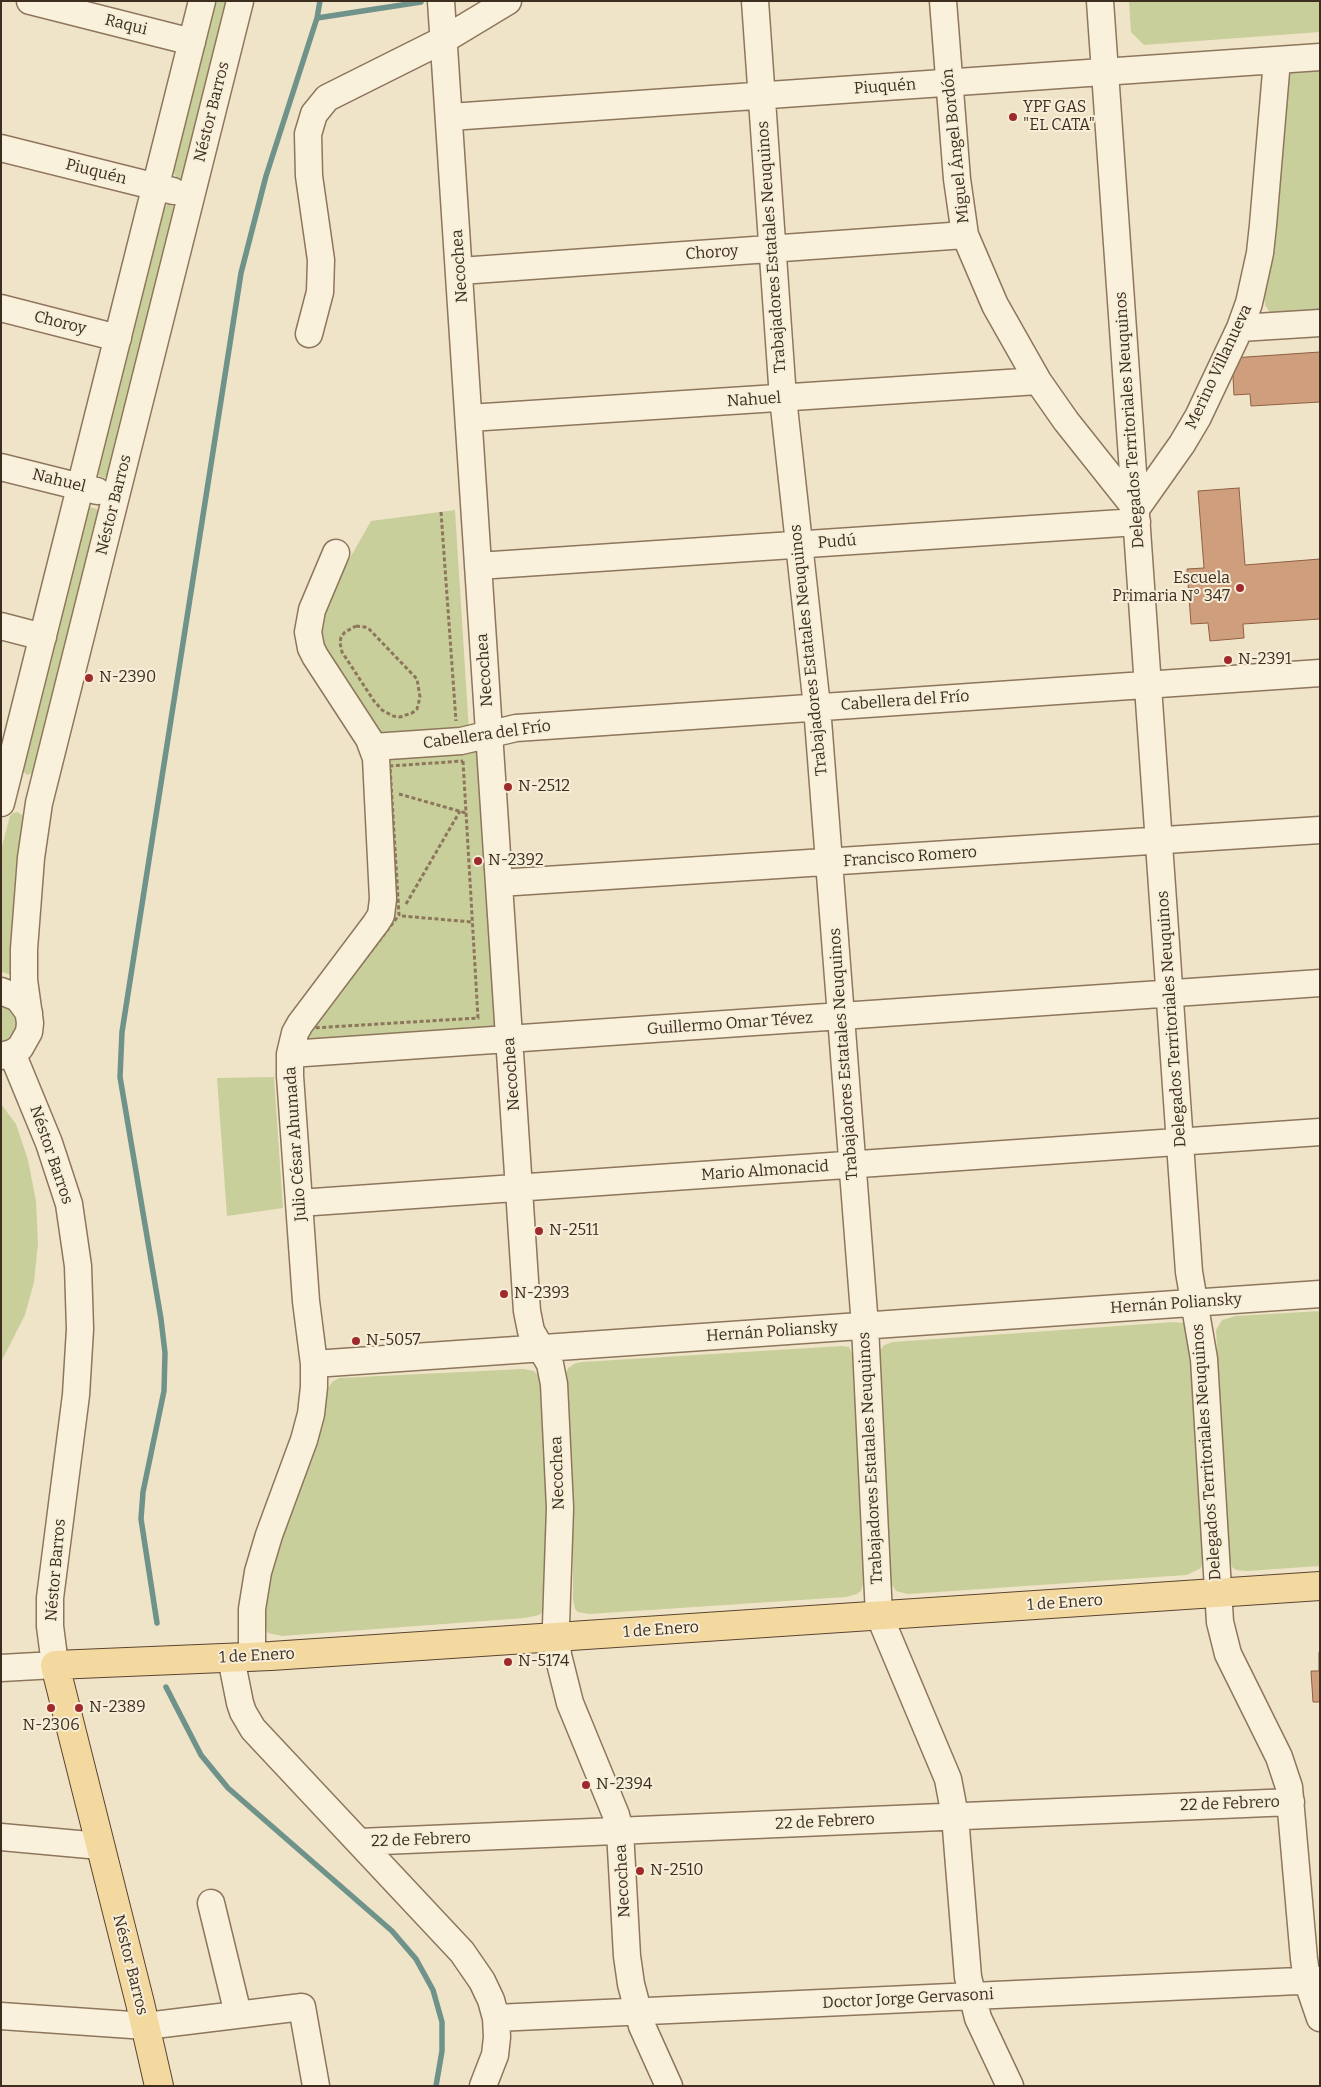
<!DOCTYPE html>
<html>
<head>
<meta charset="utf-8">
<style>
	body { margin:0 }
	#map { position:relative; width:1321px; height:2087px; overflow:hidden; background:#f0e4c8; font-family:Bitter,serif }
	canvas { display:block }
	.frame { position:absolute; inset:0; border:2px solid #3d2e20; pointer-events:none }
</style>
</head>
<body>
<div id="map">
<canvas width="1321" height="2087"></canvas>
<div class="frame"></div>
</div>
<script>
const ctx = document.querySelector('canvas').getContext('2d');
ctx.lineJoin = 'round';
function fill(path, color) { ctx.fillStyle = color; ctx.fill(path, 'evenodd'); }
const toPath = rows => new Path2D(rows.map(r => 'M' + r).join(''));
function stroke(path, color, width, dash) { ctx.strokeStyle = color; ctx.lineWidth = width; ctx.lineCap = dash ? 'butt' : 'round'; ctx.setLineDash(dash || []); ctx.stroke(path); }
function label(font, color, halo, rows, align = 'center') {
  ctx.font = font + ' Bitter,serif'; ctx.lineWidth = 4; ctx.setLineDash([]); ctx.textBaseline = 'middle'; ctx.strokeStyle = halo; ctx.fillStyle = color; for (const [text, x, y, turn = 0] of rows) {
    ctx.save(); ctx.translate(x, y); ctx.rotate((+turn || 0) * Math.PI / 180); ctx.textAlign = isNaN(turn) ? turn : align; if (halo) ctx.strokeText(text, 0, 0); ctx.fillText(text, 0, 0); ctx.restore();
  }
}
fill(toPath([
	[214,1,228,1,185,175,182,178,177,178,172,171],
	[1129,1,1320,1,1320,32,1144,45,1131,32],
	[1320,64,1320,314,1274,315,1269,311,1265,305,1264,291,1286,72],
	[168,204,176,208,109,476,104,478,98,475,97,470,163,209],
	[91,507,99,510,33,773,27,775,22,770,88,509],
	[455,510,469,731,389,736,377,731,324,650,320,626,325,602,371,521],
	[479,749,496,1034,309,1045,301,1034,391,914,381,755],
	[18,812,22,815,23,819,12,975,1,972,1,850,10,816,13,813],
	[1,1000,16,1010,19,1032,1,1047],
	[274,1077,283,1208,227,1216,217,1078],
	[1,1104,16,1124,28,1160,36,1201,38,1243,34,1282,25,1315,1,1362],
	[1320,1311,1320,1566,1247,1571,1236,1570,1232,1567,1229,1557,1216,1330,1222,1320,1236,1316],
	[1174,1322,1183,1323,1187,1326,1191,1338,1203,1559,1201,1568,1187,1575,908,1594,896,1591,890,1582,879,1352,884,1345,893,1342],
	[842,1346,849,1347,854,1357,864,1581,861,1591,857,1594,846,1597,589,1614,578,1612,575,1609,573,1599,573,1493,565,1377,568,1368,576,1363,582,1362],
	[523,1369,534,1371,538,1375,541,1385,549,1487,544,1611,539,1615,525,1618,282,1636,268,1633,264,1626,264,1619,274,1561,320,1428,327,1391,332,1382,339,1378]
]), '#c9cf9b');
stroke(toPath([
	[317,18,421,2],
	[157,1623,141,1519,143,1492,164,1391,165,1353,161,1319,120,1077,122,1032,241,273,266,176,317,18,320,1],
	[166,1687,201,1755,228,1788,392,1931,416,1959,433,1990,442,2022,442,2051,436,2086]
]), '#6f938a', 5.5);
const building = toPath([
	[1320,352,1320,402,1251,406,1250,394,1234,395,1232,358,1320,352],
	[1239,488,1245,565,1320,559,1320,619,1243,624,1244,638,1210,641,1208,623,1191,624,1187,569,1204,568,1198,491,1239,488],
	[1319,1653,1320,1653,1320,1702,1313,1702,1311,1671,1319,1671,1319,1653]
]);
fill(building, '#cf9f7d');
stroke(building, '#8d5f41', 1);
const minor = toPath([
	[30,1,192,42],
	[441,1,527,1311,531,1331,550,1364,554,1384,560,1508,556,1625,558,1655,570,1703,616,1815,620,1831,627,1956,631,1984,642,2026,669,2086],
	[755,1,783,398,817,707,865,1326,879,1615,948,1779,955,1816,968,1977,978,2018,1010,2086],
	[943,1,957,179,965,235,995,305,1038,381,1066,421,1136,509,1182,444,1198,417,1240,328,1249,303,1260,253,1263,225,1277,60],
	[1100,1,1189,1272,1204,1359,1220,1622,1228,1654,1279,1757,1289,1787,1304,1959,1307,1980,1320,2018],
	[450,117,1320,57],
	[1,148,173,191],
	[460,271,965,235],
	[1,308,118,338],
	[1240,328,1320,323],
	[309,334,320,292,321,260,309,176,308,134,314,114,327,98,445,39,508,1],
	[469,418,1038,381],
	[1,467,97,491],
	[478,566,1137,522],
	[1,626,43,637],
	[373,747,461,741,516,728,1320,673],
	[1,803,202,1],
	[499,883,1320,830],
	[1,991,18,998,29,1013],
	[290,1054,1320,983],
	[1,1056,12,1053,20,1048,29,1032,30,1023,24,980,24,949,31,858,39,803,240,1],
	[299,1203,1320,1132],
	[314,1364,1320,1294],
	[252,1657,252,1609,258,1572,269,1535,304,1440,311,1414,314,1387,314,1364,306,1301,290,1076,290,1054,295,1033,300,1024,376,923,381,915,383,899,376,758,369,739,315,656,311,648,308,632,312,610,336,553],
	[231,1658,240,1703,243,1712,253,1729,462,1952,482,1981,491,2000,496,2018,497,2037,495,2055,483,2086],
	[1,1668,55,1665,50,1626,50,1598,76,1395,80,1329,78,1266,69,1204,49,1143,12,1053],
	[1,1837,100,1846],
	[359,1842,1291,1802],
	[211,1903,238,2014],
	[1,2016,146,2026,302,2007,316,2086],
	[496,2018,1320,1980]
]);
const major = toPath([
	[159,2086,140,2003,55,1665,271,1656,1320,1586]
]);
stroke(minor, '#8d765c', 29);
stroke(major, '#5b4430', 30);
stroke(toPath([
	[441,512,456,721],
	[356,626,365,627,369,629,417,679,420,697,417,709,412,713,400,717,393,716,382,710,374,701,342,652,340,643,341,637,345,632,356,626],
	[463,761,478,1018,312,1028,399,915,390,766,463,761],
	[399,794,466,813],
	[406,904,460,811],
	[402,916,472,922]
]), '#8d765c', 3, [4, 2.5]);
stroke(minor, '#faf1dc', 26);
stroke(major, '#f3d9a0', 28);
for (const [x, y, r, color] of [
	[1013,117,5,"#9e2a2b"],
	[1240,588,5,"#9e2a2b"],
	[1228,660,5,"#9e2a2b"],
	[89,678,5,"#9e2a2b"],
	[508,787,5,"#9e2a2b"],
	[478,861,5,"#9e2a2b"],
	[539,1231,5,"#9e2a2b"],
	[504,1294,5,"#9e2a2b"],
	[356,1341,5,"#9e2a2b"],
	[508,1662,5,"#9e2a2b"],
	[51,1708,5,"#9e2a2b"],
	[79,1708,5,"#9e2a2b"],
	[586,1785,5,"#9e2a2b"],
	[640,1871,5,"#9e2a2b"]
]) { const dot = new Path2D(); dot.arc(x, y, r, 0, 2 * Math.PI); ctx.fillStyle = color; ctx.fill(dot); stroke(dot, '#f7eed8', 2); }
label('16px', '#3d2e20', '#f7eed8', [
	["Raqui",126,25,14],
	["Piuquén",885,87,-4],
	["Néstor Barros",212,112,-76],
	["Miguel Ángel Bordón",956,146,-96],
	["Piuquén",96,172,14],
	["Trabajadores Estatales Neuquinos",772,247,-94],
	["Choroy",712,253,-4],
	["Necochea",460,266,-94],
	["Choroy",60,323,14],
	["Merino Villanueva",1219,367,-65],
	["Nahuel",754,400,-4],
	["Delegados Territoriales Neuquinos",1130,420,-94],
	["Nahuel",59,481,14],
	["Néstor Barros",114,505,-76],
	["Pudú",837,542,-4],
	["Trabajadores Estatales Neuquinos",809,650,-96],
	["Necochea",485,670,-94],
	["Cabellera del Frío",905,701,-4],
	["Cabellera del Frío",487,735,-8],
	["Francisco Romero",910,857,-4],
	["Delegados Territoriales Neuquinos",1172,1019,-94],
	["Guillermo Omar Tévez",730,1024,-4],
	["Trabajadores Estatales Neuquinos",844,1054,-94],
	["Necochea",512,1074,-94],
	["Julio César Ahumada",296,1144,-94],
	["Néstor Barros",51,1155,71],
	["Mario Almonacid",765,1171,-4],
	["Hernán Poliansky",1176,1304,-4],
	["Hernán Poliansky",772,1332,-4],
	["Delegados Territoriales Neuquinos",1207,1452,-94],
	["Trabajadores Estatales Neuquinos",871,1458,-93],
	["Necochea",558,1473,-92],
	["Néstor Barros",56,1570,-85],
	["1 de Enero",1065,1603,-4],
	["1 de Enero",661,1630,-4],
	["1 de Enero",257,1656,-3],
	["22 de Febrero",1230,1804,-2],
	["22 de Febrero",825,1822,-3],
	["22 de Febrero",421,1840,-2],
	["Necochea",623,1881,-93],
	["Néstor Barros",130,1965,76],
	["Doctor Jorge Gervasoni",908,1999,-3]
]);
label('16px', '#3d2e20', '#f7eed8', [
	["YPF GAS",1023,108],
	["\"EL CATA\"",1023,126],
	["Escuela",1230,579,"right"],
	["Primaria N° 347",1230,597,"right"],
	["N-2391",1238,660],
	["N-2390",99,678],
	["N-2512",518,787],
	["N-2392",488,861],
	["N-2511",549,1231],
	["N-2393",514,1294],
	["N-5057",366,1341],
	["N-5174",518,1662],
	["N-2389",89,1708],
	["N-2306",51,1726,"center"],
	["N-2394",596,1785],
	["N-2510",650,1871]
], 'left');
</script>
</body>
</html>
